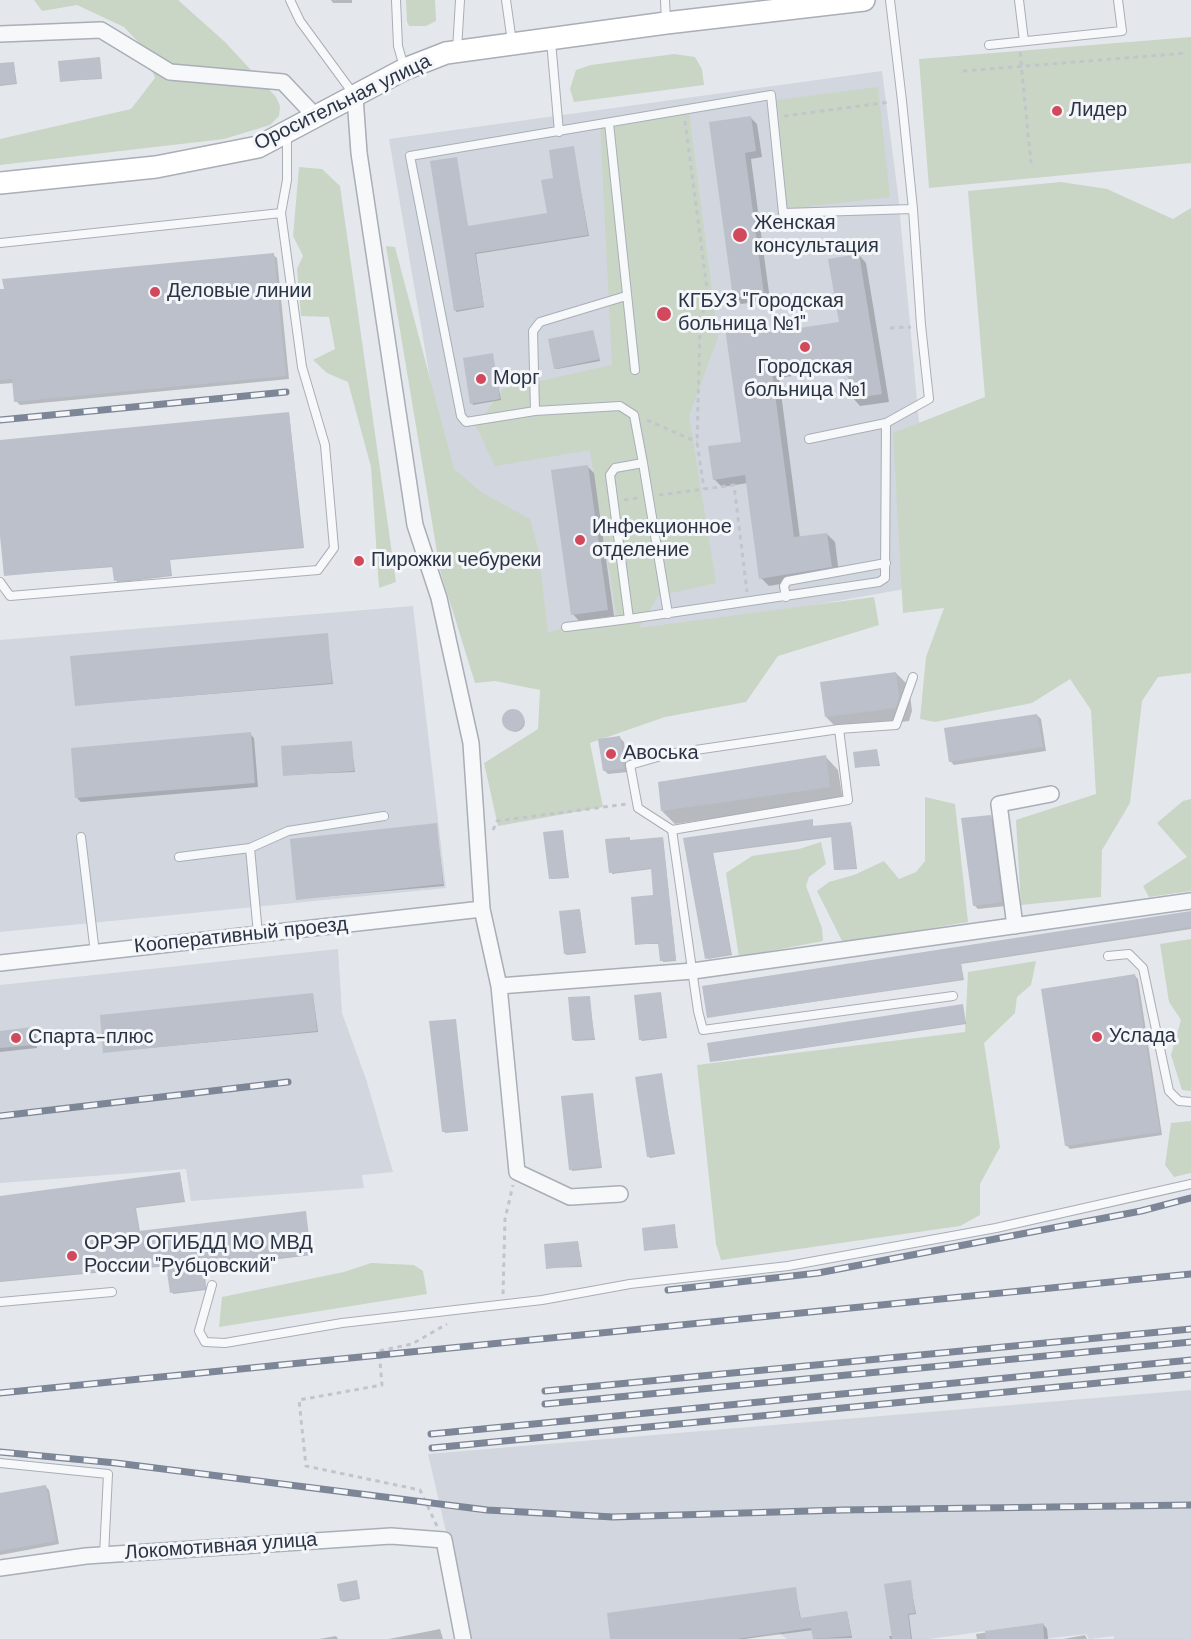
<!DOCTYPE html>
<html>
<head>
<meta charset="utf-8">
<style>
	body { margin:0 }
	canvas { display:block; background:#e4e7ec }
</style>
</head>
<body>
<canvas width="1191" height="1639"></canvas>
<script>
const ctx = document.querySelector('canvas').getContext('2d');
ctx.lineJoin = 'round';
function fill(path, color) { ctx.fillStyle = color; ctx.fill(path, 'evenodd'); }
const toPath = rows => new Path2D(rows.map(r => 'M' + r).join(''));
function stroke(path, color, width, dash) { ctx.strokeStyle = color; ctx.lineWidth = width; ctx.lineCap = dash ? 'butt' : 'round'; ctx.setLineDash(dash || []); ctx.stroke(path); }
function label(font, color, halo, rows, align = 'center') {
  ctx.font = font + ' "DM Sans",sans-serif'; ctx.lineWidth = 6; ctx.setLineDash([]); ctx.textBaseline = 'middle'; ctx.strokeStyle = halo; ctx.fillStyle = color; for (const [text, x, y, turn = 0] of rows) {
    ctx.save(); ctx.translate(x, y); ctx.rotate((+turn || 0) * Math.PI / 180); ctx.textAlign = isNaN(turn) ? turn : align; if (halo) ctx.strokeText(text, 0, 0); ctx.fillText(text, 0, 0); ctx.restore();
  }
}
fill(toPath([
	[882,71,898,194,920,433,927,585,479,665,389,139],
	[413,606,446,888,0,932,0,640],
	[338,949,342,1013,366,1079,393,1172,362,1175,364,1188,191,1201,186,1169,0,1183,0,985],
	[1191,1390,1191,1639,1114,1639,1114,1636,1089,1639,1086,1634,1044,1639,1043,1623,929,1639,787,1639,779,1633,744,1639,471,1639,428,1454]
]), '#d2d6de');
fill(toPath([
	[34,0,178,0,225,42,276,97,280,106,279,116,270,125,224,139,0,165,0,139,131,109,155,78,143,47,124,27,77,5,42,11],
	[406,0,435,0,436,21,426,26,409,26,407,22],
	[1191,37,1191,163,929,188,919,59],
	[674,54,695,57,702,69,704,85,574,102,570,89,576,70,591,65],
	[878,87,890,197,787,209,777,100],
	[689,112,718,337,689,416,716,583,658,596,639,628,874,597,879,625,778,656,746,702,665,717,590,743,603,807,498,826,484,763,538,729,540,690,495,681,475,683,440,570,386,246,395,247,454,469,481,492,530,519,538,548,548,633,566,627,617,618,590,450,495,466,476,426,503,389,612,365,600,122],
	[299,167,322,169,340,186,396,582,379,588,371,467,348,382,327,373,313,360,335,349,329,317,301,316,297,269,303,256,293,236],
	[1061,182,1107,189,1173,219,1191,208,1191,673,1158,677,1142,701,1130,803,1102,850,1101,897,1021,905,1016,820,1096,794,1091,710,1070,679,1032,703,935,722,920,719,926,657,944,608,903,613,893,433,985,397,968,191],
	[925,797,955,804,968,922,843,943,817,891,829,882,854,875,884,861,899,879,916,872,925,861],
	[1191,799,1191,891,1149,897,1143,886,1187,857,1157,823,1183,801],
	[821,842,826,864,809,877,806,886,822,928,823,941,739,957,726,873,752,856,799,849],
	[1191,939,1191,1091,1182,1090,1171,1055,1181,1020,1169,1002,1160,944],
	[1036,961,1031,985,1017,997,1015,1013,984,1043,1000,1147,980,1184,980,1215,960,1226,721,1260,716,1244,697,1065,965,1032,968,972],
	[1191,1121,1191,1173,1174,1177,1165,1165,1171,1123],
	[371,1263,414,1265,423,1271,427,1294,219,1327,222,1297,344,1272]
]), '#c9d6c5');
fill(toPath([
	[331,0,352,0,352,3,333,3],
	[99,59,102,79,61,81],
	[14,64,17,84,0,86,0,65],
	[751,118,757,124,762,157,751,159,770,300,741,304,735,297,711,123],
	[573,148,589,236,476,254,484,307,456,312,456,159,468,227,549,215,555,179],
	[273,255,277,258,289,379,20,405,16,401,14,383,0,384,0,291],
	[859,255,866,263,889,402,860,406,853,398,848,368,779,378,800,538,827,534,835,542,839,574,769,586,761,578,748,483,722,487,714,479,742,443,764,324,772,334,840,324],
	[593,331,600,361,557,369,555,368],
	[492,355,501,400,473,405,472,403],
	[289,413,304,548,170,560,172,576,130,581,117,582,114,567,5,575,0,521,0,441],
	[588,467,594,473,614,616,579,621,573,614],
	[327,635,333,684,76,705],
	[896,673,909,686,912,711,909,721,839,730,826,717],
	'505 722a10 10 0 1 1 20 0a10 10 0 1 1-20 0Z',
	[1037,715,1041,719,1046,751,954,765,950,761],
	[250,734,254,738,258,787,81,802,77,798],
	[620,738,624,742,628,772,608,774,604,770],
	[351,743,355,772,285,775],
	[877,750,880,766,857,767],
	[825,756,838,770,843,800,675,824,662,811],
	[990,816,994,820,1005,906,978,909,974,905],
	[812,821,814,828,852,826,857,869,836,870,832,837,713,853,732,955,708,959,685,839],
	[436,825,444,886,297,899],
	[563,831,569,878,552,879,550,878],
	[663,839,676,961,663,962,660,944,636,944,655,896,652,869,612,874,607,841],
	[580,911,586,953,567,955,565,953],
	[1191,913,1191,929,961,964,964,980,709,1017],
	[1135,976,1138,979,1162,1135,1070,1149,1066,1145],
	[661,994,667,1038,642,1041,641,1040],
	[313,995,318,1032,105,1052],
	[589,997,595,1040,575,1041,573,1040],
	[962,1006,966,1024,711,1062],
	[455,1020,468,1131,445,1133,444,1131],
	[32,1029,36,1033,37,1048,0,1052,0,1032],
	[661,1074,675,1154,650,1158,648,1156],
	[592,1094,602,1168,572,1171,571,1169],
	[180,1174,185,1202,136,1208,140,1232,305,1212,312,1255,205,1268,206,1290,173,1294,168,1266,0,1282,0,1197],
	[674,1226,678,1248,646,1250],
	[578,1242,582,1267,548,1268],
	[45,1486,49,1490,59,1544,0,1555,0,1494],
	[356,1582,360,1599,343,1602,341,1600],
	[910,1582,916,1614,909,1615,912,1639,890,1639,889,1636,893,1636],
	[795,1589,801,1619,847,1612,852,1638,814,1639,813,1630,745,1639,612,1639],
	[1043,1624,1047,1629,1048,1639,977,1639,976,1634],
	[440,1629,443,1639,389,1639],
	[1085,1635,1087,1639,1063,1639],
	[336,1636,338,1639,319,1639]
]), '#0003');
fill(toPath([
	[100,57,102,78,60,82,58,61],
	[14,62,16,83,0,85,0,63],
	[751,116,756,151,745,153,764,294,733,298,709,122],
	[574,146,588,235,475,253,484,306,454,311,430,161,457,157,468,226,547,213,541,180,553,178,549,150],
	[274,253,286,376,14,402,12,379,0,380,0,289,4,289,2,279],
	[859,254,882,394,851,399,845,360,772,371,794,537,827,533,832,567,759,579,745,475,713,480,708,446,741,442,725,328,765,322,766,333,839,322,828,259],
	[593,330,600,359,554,369,548,339],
	[493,353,500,399,470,404,463,358],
	[289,412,303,547,170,559,171,575,128,580,114,581,112,566,4,576,0,536,0,440],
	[588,465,608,610,571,615,551,470],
	[328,633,332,683,75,706,70,656],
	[896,672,899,697,896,708,825,717,820,682],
	'502 720a11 11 0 1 1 22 0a11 11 0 1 1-22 0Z',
	[1037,714,1043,747,949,762,944,728],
	[251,732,255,783,75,798,71,748],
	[620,736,624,769,603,771,598,739],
	[352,741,354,771,283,776,281,746],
	[877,749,879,765,855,768,853,752],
	[826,755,830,787,661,811,658,782],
	[991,815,1002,902,973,906,961,818],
	[813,819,813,826,851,822,856,868,834,870,831,836,713,852,731,954,705,959,683,838],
	[437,823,443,884,296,900,290,839],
	[563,830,568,877,549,879,543,832],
	[630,837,630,840,663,837,676,960,660,961,658,943,635,945,631,897,653,895,651,868,609,873,605,839],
	[580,909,585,952,564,954,559,911],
	[1191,911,1191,927,961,963,963,979,707,1018,702,986],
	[1135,974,1160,1132,1065,1146,1041,989],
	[661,992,666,1037,639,1040,634,995],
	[313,993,317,1031,103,1053,100,1015],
	[590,996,594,1038,572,1040,568,997],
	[963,1004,966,1023,710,1062,707,1043],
	[456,1019,468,1130,442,1132,429,1021],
	[32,1027,33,1045,0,1048,0,1031],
	[662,1073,674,1153,647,1157,635,1077],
	[593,1093,601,1166,569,1170,561,1096],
	[180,1172,184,1201,135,1207,139,1231,306,1211,311,1254,204,1267,205,1289,170,1293,166,1265,0,1281,0,1196],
	[675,1224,677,1247,644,1251,642,1228],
	[578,1241,581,1265,546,1269,544,1244],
	[46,1485,56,1541,0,1551,0,1493],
	[357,1580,360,1598,340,1601,337,1584],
	[911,1580,915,1613,908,1614,911,1639,892,1639,884,1584],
	[796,1587,800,1618,847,1611,851,1636,813,1639,811,1628,737,1639,610,1639,607,1613],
	[1043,1623,1044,1639,986,1639,985,1631]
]), '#bbc0ca');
const service = toPath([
	[290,0,300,21,355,96],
	[396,0,398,46,404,67],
	[506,0,512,42],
	[665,0,666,22],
	[890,0,902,101,913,209,921,325,929,399,886,423,885,578,879,582,629,619,610,475,615,468,643,463,634,415,620,406,535,411,466,422,461,416,410,156,771,95,783,213,913,209],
	[1019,0,1024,41],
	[551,41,559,132],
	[989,45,1122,31,1118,0],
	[457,50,460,0],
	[609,123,635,370],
	[281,213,287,180,287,134],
	[0,243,281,213,302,367,325,445,334,548,318,570,10,596,0,582],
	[535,411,533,331,540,322,626,296],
	[809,439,886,423],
	[643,463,668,614],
	[786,597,784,586,787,581,886,563],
	[566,627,629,619],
	[839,729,848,800,672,830,638,808,630,765,668,754,839,729],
	[839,729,896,725,913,677],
	[672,830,698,1011,703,1030,953,996],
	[81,837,95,953],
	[250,848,258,934],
	[179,857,250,848,288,831,384,816],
	[1108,956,1129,954,1143,968,1169,1091,1179,1101,1191,1102],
	[212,1285,199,1331,205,1342,225,1343,342,1323,542,1300,630,1284,788,1266,996,1228,1191,1184],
	[0,1302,112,1292],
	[0,1463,108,1474,104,1555]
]);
const minor = toPath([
	[0,34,101,30,170,72,283,82,316,117],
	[355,97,359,153,415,525,439,598,471,743,482,909,499,986,693,971,1191,901],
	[1015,926,999,804,1051,794],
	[0,963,482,909],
	[499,986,517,1172,570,1197,620,1194],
	[0,1568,86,1556,391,1536,444,1540,463,1639]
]);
const secondary = toPath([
	[0,183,156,167,258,147,405,69,446,53,666,23,864,0]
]);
stroke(service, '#a9aeb7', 10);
stroke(minor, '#a9aeb7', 18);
stroke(secondary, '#a9aeb7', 24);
stroke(toPath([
	[1020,52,1031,163],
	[963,71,1187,53],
	[784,116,890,102],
	[685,121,707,289,700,329,697,442,704,489],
	[890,328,911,327],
	[647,420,697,442],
	[659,495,734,485,747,592],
	[624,500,638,498],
	[493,830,497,821,627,804],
	[503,1294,505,1219,513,1185],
	[437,1526,420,1490,306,1466,299,1400,382,1385,379,1351,412,1344,447,1324]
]), '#c2c5cb', 3, [4.5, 4.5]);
stroke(service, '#f7f8fa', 8);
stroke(minor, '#f7f8fa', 15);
stroke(secondary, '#fff', 21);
const rail = toPath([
	[0,420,286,392],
	[0,1116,288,1082],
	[668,1290,818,1273,1141,1211,1191,1198],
	[545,1391,1191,1329],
	[0,1393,1191,1274],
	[545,1404,1191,1342],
	[431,1434,1191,1360],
	[432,1448,1191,1374],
	[0,1452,116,1463,487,1510,613,1517,842,1510,1191,1505]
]);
stroke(rail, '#7d8696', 7);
stroke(rail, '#f4f6f9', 4.5, [14]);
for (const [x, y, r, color] of [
	[1057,111,6,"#d1495b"],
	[740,235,8,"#d1495b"],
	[155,292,6,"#d1495b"],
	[664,314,8,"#d1495b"],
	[805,347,6,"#d1495b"],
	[481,379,6,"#d1495b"],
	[580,540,6,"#d1495b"],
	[359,561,6,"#d1495b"],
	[611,754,6,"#d1495b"],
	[1097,1037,6,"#d1495b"],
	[16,1038,6,"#d1495b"],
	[72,1256,6,"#d1495b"]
]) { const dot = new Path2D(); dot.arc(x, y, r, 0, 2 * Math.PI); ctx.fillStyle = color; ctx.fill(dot); stroke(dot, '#f4f6f9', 2); }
label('20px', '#2b3445', '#f4f6f9', [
	["Оросительная улица",343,103,-26],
	["Кооперативный проезд",241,936,-6],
	["Локомотивная улица",221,1547,-4]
]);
label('20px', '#2b3445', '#f4f6f9', [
	["Лидер",1069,111],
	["Женская",754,224],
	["консультация",754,247],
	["Деловые линии",167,292],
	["КГБУЗ \"Городская",678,302],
	["больница №1\"",678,325],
	["Городская",805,368,"center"],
	["больница №1",805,391,"center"],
	["Морг",493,379],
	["Инфекционное",592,528],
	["отделение",592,551],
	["Пирожки чебуреки",371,561],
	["Авоська",623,754],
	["Услада",1109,1037],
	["Спарта-плюс",28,1038],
	["ОРЭР ОГИБДД МО МВД",84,1244],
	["России \"Рубцовский\"",84,1267]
], 'left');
</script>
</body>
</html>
